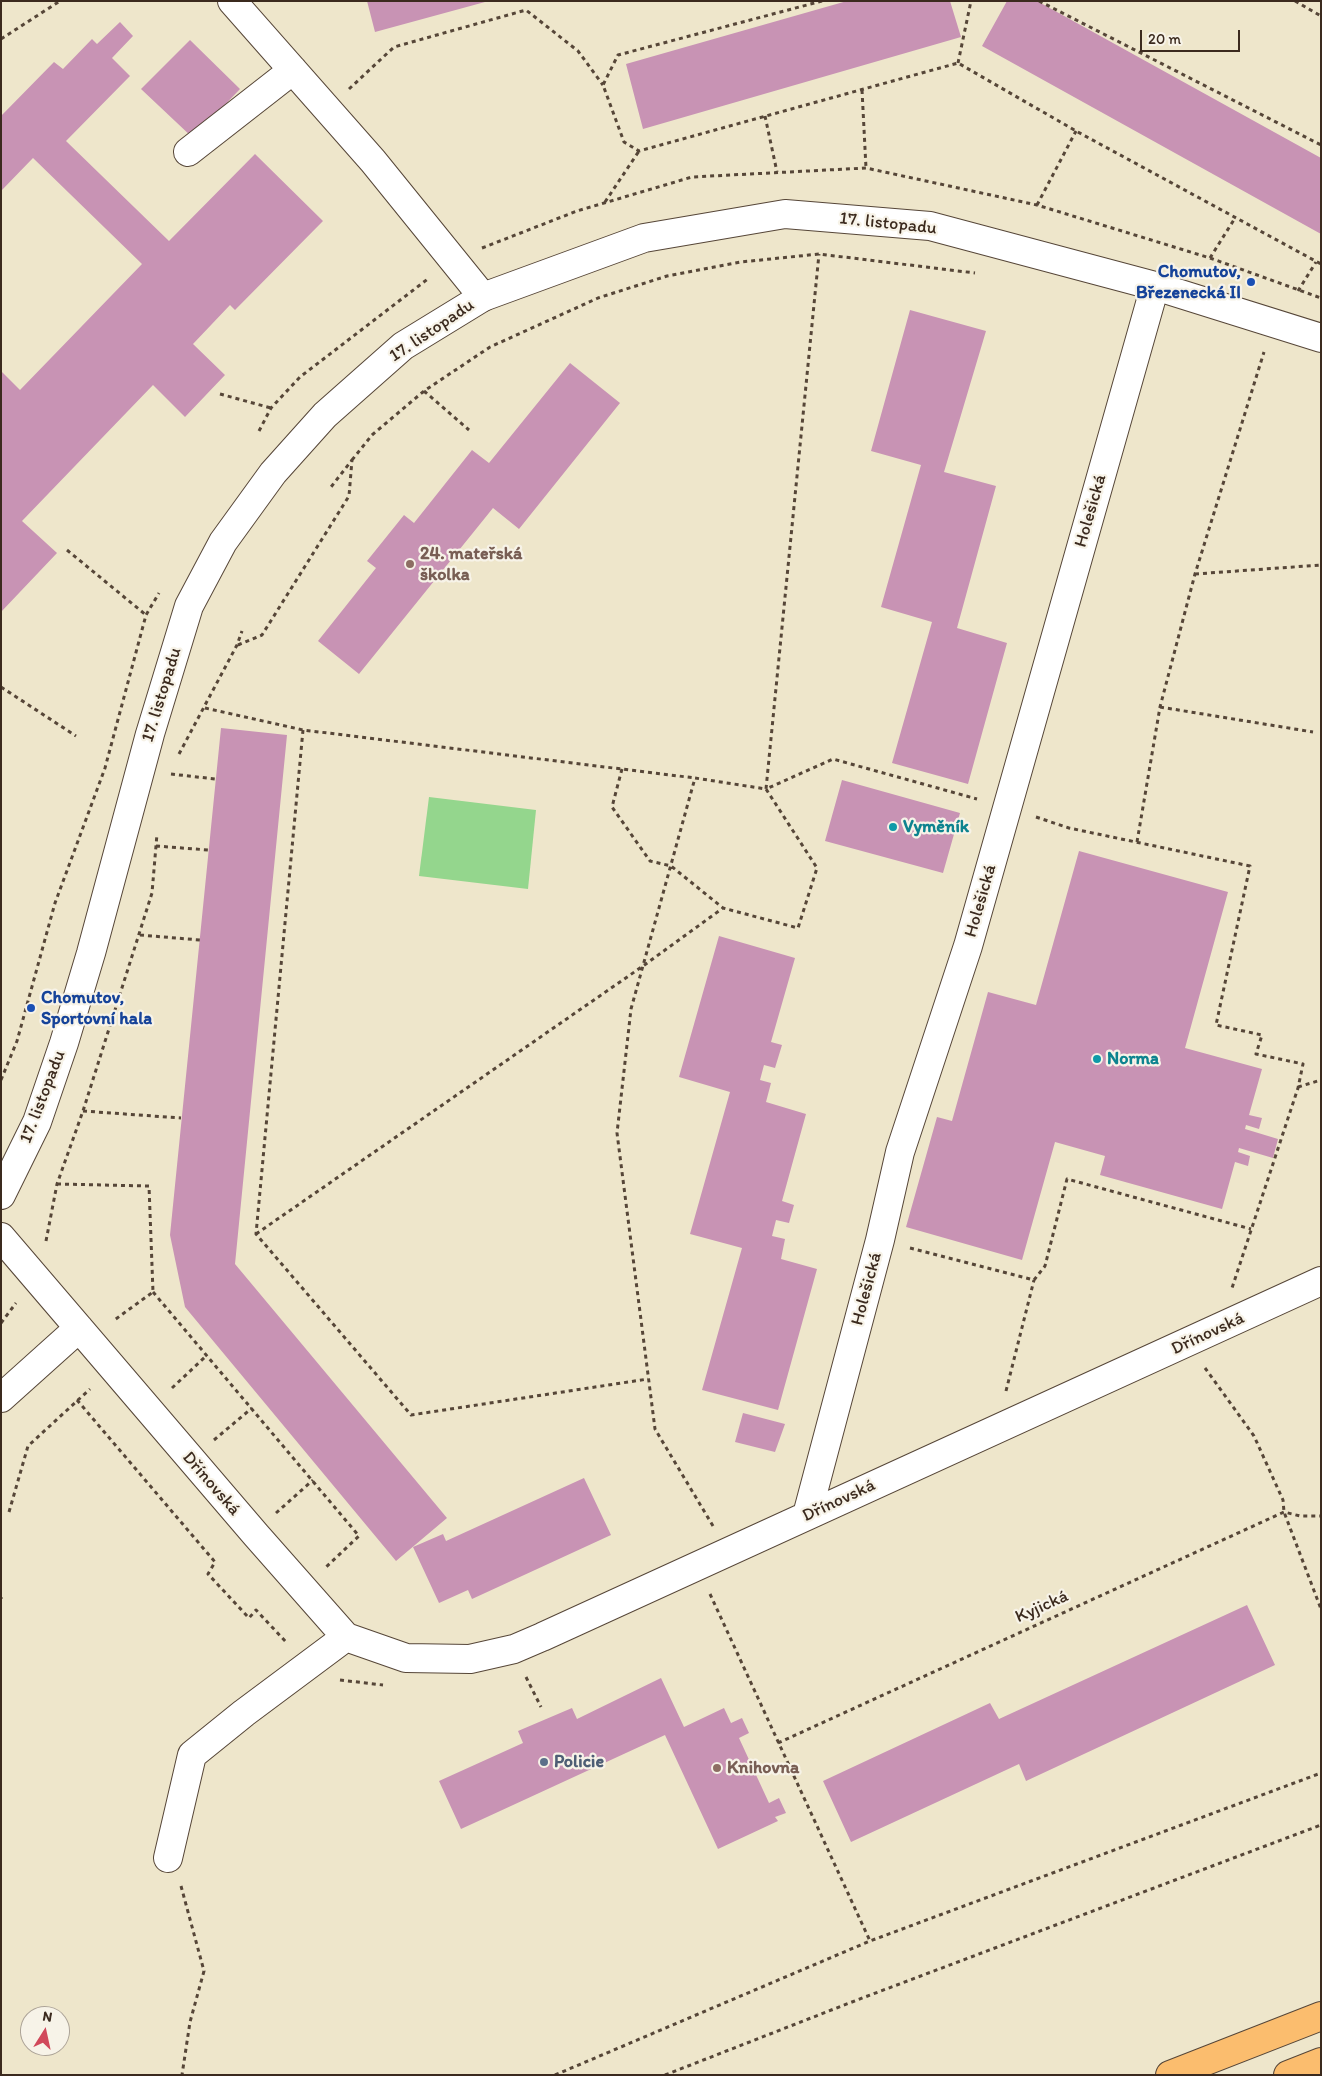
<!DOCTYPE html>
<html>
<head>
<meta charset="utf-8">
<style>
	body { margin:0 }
	#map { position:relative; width:1322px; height:2076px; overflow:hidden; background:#eee6cb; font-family:Itim,sans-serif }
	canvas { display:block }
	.frame { position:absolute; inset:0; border:2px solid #3b2a1e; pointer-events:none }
	.north { position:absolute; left:20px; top:2006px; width:50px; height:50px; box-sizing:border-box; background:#f7f3e8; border:1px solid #aca397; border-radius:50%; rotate:10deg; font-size:14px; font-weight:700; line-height:20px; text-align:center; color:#3b2a1e }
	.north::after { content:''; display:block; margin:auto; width:18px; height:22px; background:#d1495b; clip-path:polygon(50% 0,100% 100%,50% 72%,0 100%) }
	.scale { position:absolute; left:1140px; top:30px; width:100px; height:22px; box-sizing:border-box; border:2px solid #3b2a1e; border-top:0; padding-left:6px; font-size:15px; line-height:18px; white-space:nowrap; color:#3b2a1e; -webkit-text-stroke:4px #f7f3e8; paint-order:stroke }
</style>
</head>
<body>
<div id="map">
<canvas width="1322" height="2076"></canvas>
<div class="frame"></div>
<div class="north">N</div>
<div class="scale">20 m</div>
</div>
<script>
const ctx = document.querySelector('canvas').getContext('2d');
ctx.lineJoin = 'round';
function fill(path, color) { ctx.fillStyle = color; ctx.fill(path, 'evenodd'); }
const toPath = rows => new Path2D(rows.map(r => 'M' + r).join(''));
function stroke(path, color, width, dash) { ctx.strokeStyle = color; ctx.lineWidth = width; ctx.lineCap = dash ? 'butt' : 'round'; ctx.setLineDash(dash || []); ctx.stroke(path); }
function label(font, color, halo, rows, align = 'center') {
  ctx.font = font + ' Itim,sans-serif'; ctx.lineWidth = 4.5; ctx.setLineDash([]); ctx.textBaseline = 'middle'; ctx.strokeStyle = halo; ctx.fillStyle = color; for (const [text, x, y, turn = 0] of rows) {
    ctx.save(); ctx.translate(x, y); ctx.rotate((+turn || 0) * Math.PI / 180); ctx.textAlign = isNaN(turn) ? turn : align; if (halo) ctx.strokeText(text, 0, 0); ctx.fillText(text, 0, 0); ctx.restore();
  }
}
fill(toPath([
	[429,797,536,810,528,889,419,876]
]), '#94d68d');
fill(toPath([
	[367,1,485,1,485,2,375,32],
	[847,1,950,1,961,37,643,129,626,64],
	[1007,1,1037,1,1321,158,1321,234,982,46],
	[120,22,133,36,112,58,130,76,66,141,169,241,255,154,323,221,235,310,230,305,193,344,225,375,185,417,153,385,22,521,57,553,1,612,1,371,20,390,142,264,33,158,1,191,1,116,54,62,63,69,92,39,97,44],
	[190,40,240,89,193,138,141,89],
	[910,310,986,331,944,472,996,486,957,628,1007,643,968,784,892,763,932,622,881,607,921,465,871,451],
	[570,363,620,403,519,529,493,508,359,674,318,641,376,568,367,561,404,515,414,523,472,450,489,463],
	[221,728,287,735,235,1264,447,1518,396,1561,185,1307,170,1235],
	[842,780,960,813,943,873,825,841],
	[1079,851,1228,892,1185,1048,1262,1069,1249,1115,1262,1118,1259,1129,1246,1125,1245,1129,1278,1139,1273,1158,1239,1148,1238,1152,1250,1156,1248,1166,1235,1162,1222,1209,1100,1175,1105,1156,1055,1142,1022,1260,906,1227,937,1117,952,1121,988,992,1036,1005],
	[719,936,795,958,771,1042,782,1045,775,1068,764,1065,760,1080,771,1083,766,1102,806,1114,782,1201,794,1205,789,1223,776,1220,772,1236,785,1239,781,1259,817,1269,778,1410,702,1390,742,1248,690,1234,730,1092,679,1077],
	[743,1413,785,1424,775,1452,735,1442],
	[584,1478,611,1535,472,1599,468,1590,439,1603,413,1547,443,1534,446,1541],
	[1247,1605,1275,1665,1026,1781,1019,1764,851,1842,823,1781,990,1703,999,1719],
	[661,1678,684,1727,724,1708,731,1723,742,1718,749,1733,739,1738,769,1803,779,1798,786,1813,775,1817,778,1821,718,1849,665,1735,461,1829,439,1781,523,1743,518,1731,572,1708,577,1719]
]), '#c893b4');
const minor = toPath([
	[232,1,373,161,483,297],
	[188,152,293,70],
	[1,1237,256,1535,346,1637,406,1658,470,1659,514,1649,542,1637,1321,1281],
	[1,1398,79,1328],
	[807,1515,880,1240,900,1152,968,946,1155,286],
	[168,1858,192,1755,244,1713,346,1637]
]);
const tertiary = toPath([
	[1,1195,37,1122,64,1043,91,953,150,734,189,606,223,542,273,473,325,415,403,346,483,297,644,238,785,214,930,226,1155,286,1321,338]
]);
const trunk = toPath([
	[1170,2075,1321,2016],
	[1288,2075,1321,2062]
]);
stroke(minor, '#564638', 30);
stroke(tertiary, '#564638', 30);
stroke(trunk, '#564638', 30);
stroke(toPath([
	[822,1,618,55,603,85,624,142,639,151,958,63,1076,131,1321,264],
	[1039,1,1321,145],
	[1295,1,1321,16],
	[1,39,60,1],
	[958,63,971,1],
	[349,89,394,47,526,10,578,51,603,85],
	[862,90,866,168],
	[765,116,777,172],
	[605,202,639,151],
	[1037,205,1076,131],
	[482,248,577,211,692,177,866,168,1037,205,1210,258,1321,298],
	[1210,258,1235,218],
	[1298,291,1316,262],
	[424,391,469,430],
	[220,394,271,408],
	[259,431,271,408,300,377,429,278],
	[352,460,372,435,424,391,490,347,598,298,667,276,741,262,819,254,975,273],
	[67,550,146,615],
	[1195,574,1321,565],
	[238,645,262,635,349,496,352,460,331,487],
	[1,687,76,736],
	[1160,707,1313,732],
	[205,708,303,730,695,778],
	[303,730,256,1234,411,1415,648,1379],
	[179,754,237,645,242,631],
	[622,769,612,807,650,861,671,866,723,908],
	[171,774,215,779],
	[1036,817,1069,828,1250,866,1216,1025,1262,1035,1256,1054,1303,1064,1298,1088,1232,1288],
	[1137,842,1160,707,1195,574,1264,352],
	[156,846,208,850],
	[140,935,200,940],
	[1,1080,17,1041,55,903,105,768,146,615,159,593],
	[1298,1087,1321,1080],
	[83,1111,181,1118],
	[57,1184,149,1186,153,1292,113,1321],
	[256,1234,643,966,723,908,798,928,817,868,766,789,833,759,977,799],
	[46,1241,57,1184,83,1111,152,893,157,834],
	[910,1248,1034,1280,1045,1266,1067,1179,1251,1229],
	[153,1292,359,1536,325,1568],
	[1,1323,16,1303],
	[1205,1368,1254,1436,1283,1500,1284,1512,1321,1609],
	[172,1388,206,1356],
	[1006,1391,1034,1280],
	[77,1400,215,1562,208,1574,249,1618,256,1610,287,1643],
	[214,1440,252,1408],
	[9,1512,28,1446,90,1389],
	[276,1513,313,1480],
	[713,1526,655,1429,617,1133,631,1009,695,778,766,789,819,254],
	[710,1594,870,1941],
	[1,1598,2,1597],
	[526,1677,541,1707],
	[340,1680,383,1685],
	[778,1743,1284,1512,1300,1516,1321,1516],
	[181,1886,204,1971,190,2022,182,2075],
	[555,2075,870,1941,1321,1773],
	[665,2075,857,2000,1321,1825]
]), '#564638', 3, [4, 4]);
stroke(minor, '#fff', 28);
stroke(tertiary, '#fff', 28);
stroke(trunk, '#fbbd6e', 28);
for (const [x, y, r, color] of [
	[1251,282,5,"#1a4fb4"],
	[410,564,5,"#8d6e63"],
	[893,827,5,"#0f9aa8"],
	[31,1008,5,"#1a4fb4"],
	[1097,1059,5,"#0f9aa8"],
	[544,1762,5,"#5c6f8a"],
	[717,1768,5,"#8d6e63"]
]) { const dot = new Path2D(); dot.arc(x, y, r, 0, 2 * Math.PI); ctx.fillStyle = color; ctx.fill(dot); stroke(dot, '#f7f3e8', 2); }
label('18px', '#3b2a1e', '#f7f3e8', [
	["17. listopadu",888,224,6],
	["17. listopadu",432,331,-34],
	["Holešická",1091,511,-74],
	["17. listopadu",162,695,-73],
	["Holešická",981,901,-74],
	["17. listopadu",43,1097,-69],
	["Holešická",867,1289,-75],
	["Dřínovská",1208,1334,-25],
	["Dřínovská",211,1484,49],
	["Dřínovská",839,1501,-25],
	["Kyjická",1042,1607,-24]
]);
label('bold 18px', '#164399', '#f7f3e8', [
	["Chomutov,",1241,272],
	["Březenecká II",1241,293],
	["Chomutov,",41,998,"left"],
	["Sportovní hala",41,1019,"left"]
], 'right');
label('bold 18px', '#785e54', '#f7f3e8', [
	["24. mateřská",420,554],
	["školka",420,575],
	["Knihovna",727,1768]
], 'left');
label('bold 18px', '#0d838f', '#f7f3e8', [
	["Vyměník",903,827],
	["Norma",1107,1059]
], 'left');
label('bold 18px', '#4e5e75', '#f7f3e8', [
	["Policie",554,1762]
], 'left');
</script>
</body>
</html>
